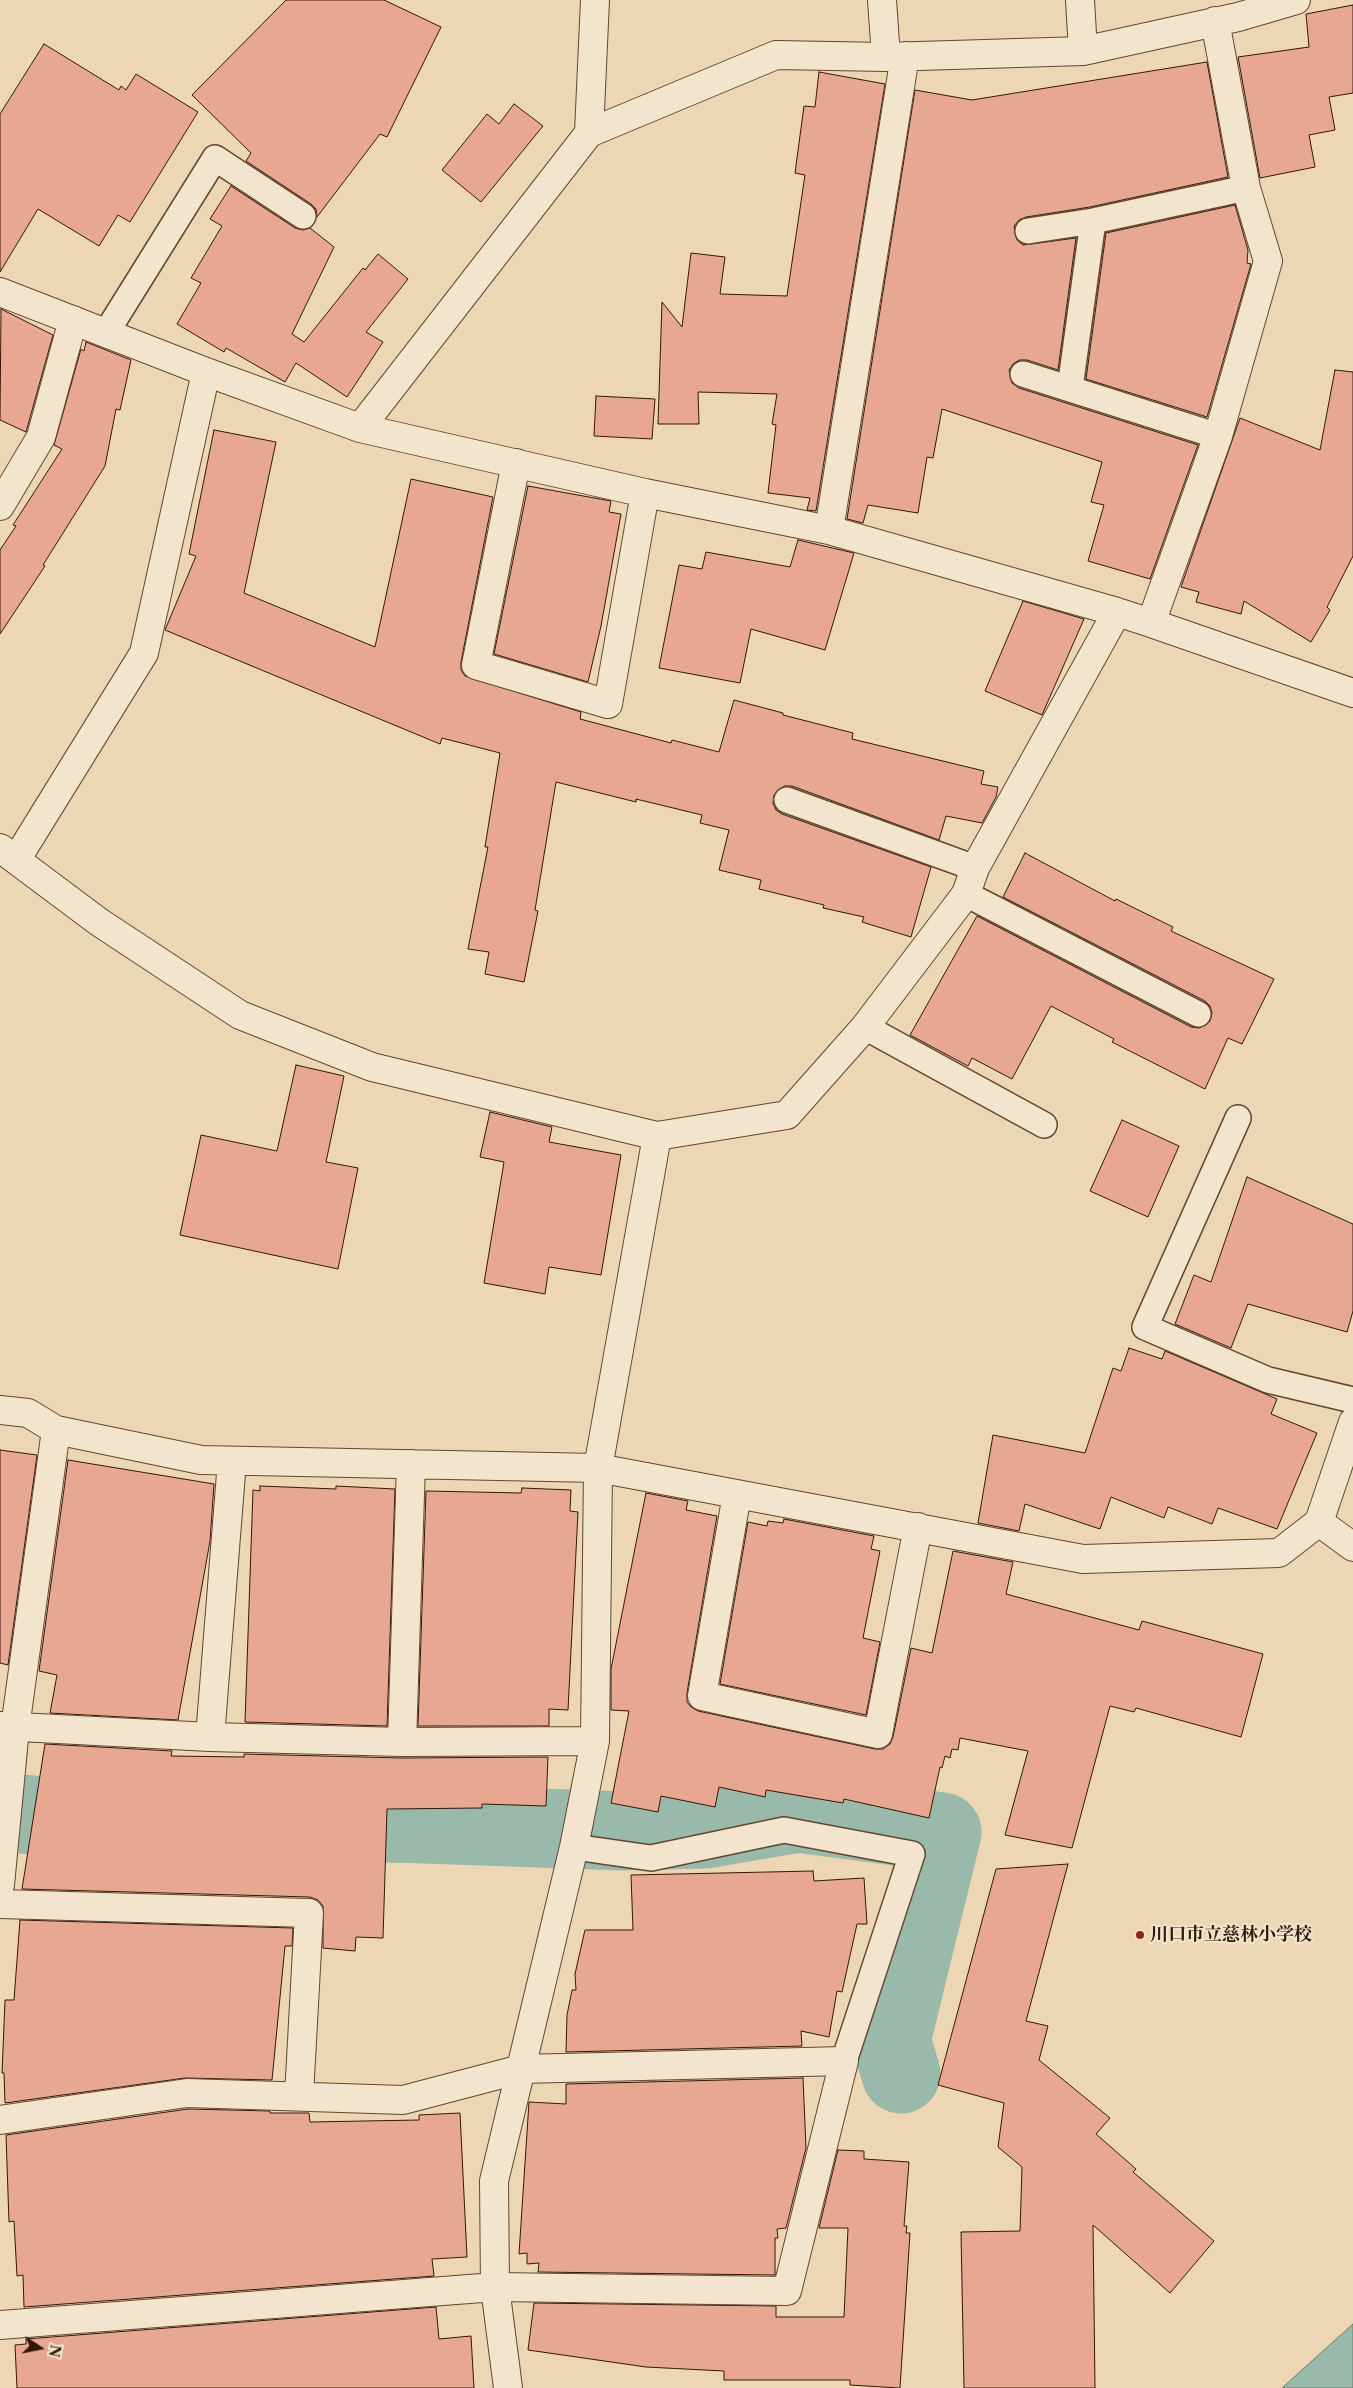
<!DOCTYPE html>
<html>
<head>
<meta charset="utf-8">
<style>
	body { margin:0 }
	#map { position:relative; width:1353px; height:2388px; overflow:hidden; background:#ecd6b3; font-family:"Libre Caslon Text",serif }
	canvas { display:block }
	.north { position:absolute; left:15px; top:2323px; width:50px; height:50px; -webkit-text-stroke:4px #f3e4ce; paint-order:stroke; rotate:101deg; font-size:14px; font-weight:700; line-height:20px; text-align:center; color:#33170a }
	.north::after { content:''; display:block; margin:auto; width:18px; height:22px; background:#33170a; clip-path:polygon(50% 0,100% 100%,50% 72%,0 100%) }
</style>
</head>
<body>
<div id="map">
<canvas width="1353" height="2388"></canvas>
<div class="north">N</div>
</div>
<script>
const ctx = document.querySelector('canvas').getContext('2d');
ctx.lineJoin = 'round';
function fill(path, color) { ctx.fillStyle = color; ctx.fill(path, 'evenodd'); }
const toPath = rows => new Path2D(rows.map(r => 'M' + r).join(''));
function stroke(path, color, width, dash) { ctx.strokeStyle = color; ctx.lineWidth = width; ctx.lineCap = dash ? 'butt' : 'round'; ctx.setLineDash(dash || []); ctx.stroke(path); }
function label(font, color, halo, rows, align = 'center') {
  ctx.font = font + ' "Libre Caslon Text","Noto Serif JP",serif'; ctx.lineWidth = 4; ctx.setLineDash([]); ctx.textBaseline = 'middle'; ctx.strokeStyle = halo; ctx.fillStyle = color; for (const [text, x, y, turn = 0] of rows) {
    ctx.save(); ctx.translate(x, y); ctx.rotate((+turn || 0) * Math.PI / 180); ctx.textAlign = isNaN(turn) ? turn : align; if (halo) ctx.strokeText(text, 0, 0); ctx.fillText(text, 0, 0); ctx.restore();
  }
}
const water = toPath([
	[1353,2324,1353,2388,1282,2388,1353,2324]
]);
fill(water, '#99b9ab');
stroke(water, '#70786b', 1);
stroke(toPath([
	[0,1812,142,1825],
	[277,1825,397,1823,624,1831,705,1829,798,1813,942,1832,891,2040,901,2074]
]), '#99b9ab', 79);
const building = toPath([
	[286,0,384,0,441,27,387,137,380,134,317,217,316,209,311,204,246,161,251,153,192,95,286,0],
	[1353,5,1353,93,1329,97,1335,130,1309,135,1315,167,1260,178,1238,57,1309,47,1306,14,1353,5],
	[44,44,119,90,121,86,126,90,136,74,198,112,130,222,118,215,99,246,38,209,0,272,0,114,44,44],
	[1207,62,1228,177,1090,207,1026,217,1019,220,1014,226,1017,240,1023,245,1076,238,1058,370,1027,360,1019,360,1013,364,1009,370,1012,383,1019,388,1198,445,1150,579,1088,561,1104,505,1091,502,1102,462,942,409,933,458,927,457,918,513,868,505,863,523,847,519,915,90,972,100,1207,62],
	[819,72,885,84,816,511,807,510,810,498,768,493,776,425,772,424,777,394,698,392,699,424,658,424,662,302,682,327,691,253,725,257,720,294,787,296,805,175,795,173,804,106,815,107,819,72],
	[514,104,543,126,481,202,442,170,487,114,499,124,514,104],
	[231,186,295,228,303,230,310,228,334,247,292,334,304,342,363,268,365,270,378,254,408,279,366,332,383,342,347,397,296,363,285,382,226,348,224,352,177,324,201,283,191,278,222,226,210,219,231,186],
	[1235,205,1248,250,1247,263,1251,264,1207,417,1086,379,1106,233,1235,205],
	[1,309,53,335,26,432,0,420,1,309],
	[86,342,131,360,120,410,116,409,105,466,43,565,45,566,0,634,0,550,16,526,13,525,62,449,54,445,81,349,84,351,86,342],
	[1335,370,1353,372,1353,556,1327,607,1330,610,1311,642,1244,601,1241,614,1196,602,1199,592,1181,587,1240,418,1320,450,1335,370],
	[596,396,655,399,652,439,594,436,596,396],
	[214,430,276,442,244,593,375,647,411,479,493,497,461,662,461,670,465,676,581,712,580,719,671,743,672,740,719,752,734,700,783,713,783,715,853,733,852,739,984,771,981,784,998,787,996,797,982,823,946,816,939,840,792,786,784,786,774,795,773,803,776,810,782,814,931,867,911,937,862,922,864,917,823,908,824,905,759,889,761,880,719,870,729,830,700,823,702,815,636,799,636,802,556,782,535,910,538,911,524,982,485,974,489,952,468,949,488,847,485,847,500,753,442,738,440,744,165,630,196,556,189,554,214,430],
	[528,486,611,501,609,512,621,514,601,626,588,682,494,654,528,486],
	[798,540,854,553,825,650,751,629,740,683,659,668,679,565,702,569,706,552,790,567,798,540],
	[1023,601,1084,619,1042,715,985,691,1023,601],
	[1025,853,1115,901,1116,899,1173,927,1171,931,1274,979,1242,1044,1228,1038,1205,1089,1112,1042,1114,1039,1051,1006,1012,1079,972,1058,968,1066,910,1035,977,916,1191,1027,1199,1028,1210,1021,1212,1013,1210,1006,1205,1001,1003,897,1025,853],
	[296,1065,344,1076,326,1162,358,1168,338,1269,180,1235,201,1135,277,1151,296,1065],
	[490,1112,552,1127,549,1142,621,1155,601,1275,549,1267,545,1294,484,1283,504,1162,480,1157,490,1112],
	[1122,1120,1179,1146,1148,1217,1090,1191,1122,1120],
	[1247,1177,1353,1224,1353,1311,1347,1332,1248,1304,1231,1348,1175,1324,1194,1275,1211,1282,1247,1177],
	[1129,1348,1162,1359,1165,1351,1277,1399,1271,1414,1317,1433,1277,1529,1218,1508,1212,1524,1168,1507,1164,1518,1111,1497,1100,1529,1025,1504,1019,1531,978,1523,993,1435,1085,1453,1113,1368,1121,1371,1129,1348],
	[0,1450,37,1455,8,1665,0,1663,0,1450],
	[68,1460,214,1484,210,1541,178,1720,50,1713,57,1675,39,1671,68,1460],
	[260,1486,336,1489,336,1486,395,1489,387,1726,245,1722,253,1490,260,1491,260,1486],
	[522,1488,571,1490,570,1511,578,1512,568,1710,549,1709,549,1726,418,1726,426,1491,521,1493,522,1488],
	[646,1493,688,1501,686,1510,717,1516,687,1693,687,1702,691,1707,698,1711,875,1749,883,1749,890,1744,893,1737,911,1648,932,1653,953,1551,1013,1562,1006,1594,1139,1630,1142,1621,1263,1654,1241,1737,1136,1708,1134,1712,1110,1706,1072,1848,1005,1835,1028,1751,960,1738,958,1750,952,1749,950,1758,945,1756,942,1768,940,1767,929,1818,844,1799,843,1803,766,1790,765,1797,719,1787,715,1807,661,1796,658,1812,611,1803,629,1711,611,1710,611,1669,646,1493],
	[784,1519,874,1536,871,1549,880,1551,863,1638,880,1642,866,1715,720,1684,748,1522,767,1526,768,1521,783,1523,784,1519],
	[45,1744,172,1751,171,1756,244,1757,244,1754,402,1758,548,1757,546,1806,482,1804,482,1808,387,1809,383,1938,356,1937,355,1951,323,1948,323,1906,318,1900,310,1897,22,1889,45,1744],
	[1068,1864,1026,2021,1048,2026,1039,2060,1110,2118,1096,2134,1136,2169,1133,2172,1214,2241,1170,2293,1093,2225,1095,2388,964,2388,961,2232,1020,2231,1022,2167,998,2147,1004,2103,938,2085,996,1869,1068,1864],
	[813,1871,814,1881,864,1878,867,1924,857,1924,842,1992,837,1991,829,2037,801,2031,802,2046,566,2052,567,2015,572,1990,576,1990,575,1974,585,1930,633,1930,631,1875,813,1871],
	[20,1920,293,1928,292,1946,285,1946,272,2080,185,2078,5,2103,4,2073,2,2073,5,2000,14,2000,20,1920],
	[803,2078,806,2148,786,2228,777,2229,778,2238,775,2238,775,2275,538,2272,539,2263,527,2264,527,2253,519,2254,529,2102,566,2104,566,2084,803,2078],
	[188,2109,270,2111,270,2113,309,2113,310,2122,419,2120,419,2115,460,2113,467,2257,432,2259,434,2276,24,2307,23,2275,17,2276,14,2221,9,2222,6,2135,188,2109],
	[838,2150,864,2151,864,2159,909,2162,904,2226,907,2226,906,2233,910,2233,900,2388,850,2385,850,2380,724,2380,724,2371,646,2367,528,2350,534,2303,776,2306,776,2317,844,2317,848,2228,819,2228,838,2150],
	[436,2307,439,2339,471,2336,474,2388,17,2388,15,2345,26,2344,26,2339,436,2307]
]);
fill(building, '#e8a790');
stroke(building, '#33170a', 1);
const lane = toPath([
	[1028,231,1093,221,1246,188],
	[106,333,215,158,303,216],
	[1023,374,1218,436],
	[1070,388,1093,221],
	[787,800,975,868],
	[966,894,1198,1014],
	[865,1027,1044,1125],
	[1238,1118,1145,1327,1268,1380,1353,1400],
	[574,1847,651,1858,784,1830,912,1854,844,2061]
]);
const street = toPath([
	[882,0,886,57],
	[1080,0,1083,51],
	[589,133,595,0],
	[0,292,206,372,360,428,645,493,829,530,1117,612],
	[360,428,589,133,776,55,886,57,1083,51,1238,17,1296,0],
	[516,463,476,665,608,704,645,493],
	[0,506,41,437,73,320],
	[829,530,905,56],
	[1151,623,1353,693],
	[0,848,99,922,240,1015,372,1067,657,1136],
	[16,860,144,653,206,372],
	[0,1410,28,1413,56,1430,201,1460,598,1468,1083,1559,1279,1553,1319,1522,1353,1422],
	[737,1494,702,1696,878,1734,918,1527],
	[1319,1522,1353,1547],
	[0,1726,210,1737,402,1742,595,1741],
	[210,1737,232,1461],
	[402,1742,411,1464],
	[0,1885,15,1728,56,1430],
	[0,1904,309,1913,299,2096],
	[0,2120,187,2093,403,2100,521,2069,844,2061,787,2291,495,2287,0,2325],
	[508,2388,495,2287,494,2181,574,1847,595,1741,598,1468,657,1136,787,1115,865,1027,966,894,975,868,1117,612,1151,623,1218,436,1268,261,1246,188,1215,21]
]);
stroke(lane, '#614734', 28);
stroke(street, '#614734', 30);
stroke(lane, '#f3e4ce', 25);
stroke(street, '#f3e4ce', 28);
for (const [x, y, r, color] of [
	[1140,1935,5,"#8f2418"]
]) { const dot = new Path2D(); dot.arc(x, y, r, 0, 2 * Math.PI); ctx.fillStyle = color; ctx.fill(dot); stroke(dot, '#f3e4ce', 2); }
label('bold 18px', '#33170a', '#f3e4ce', [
	["川口市立慈林小学校",1150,1935]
], 'left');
</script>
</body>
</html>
